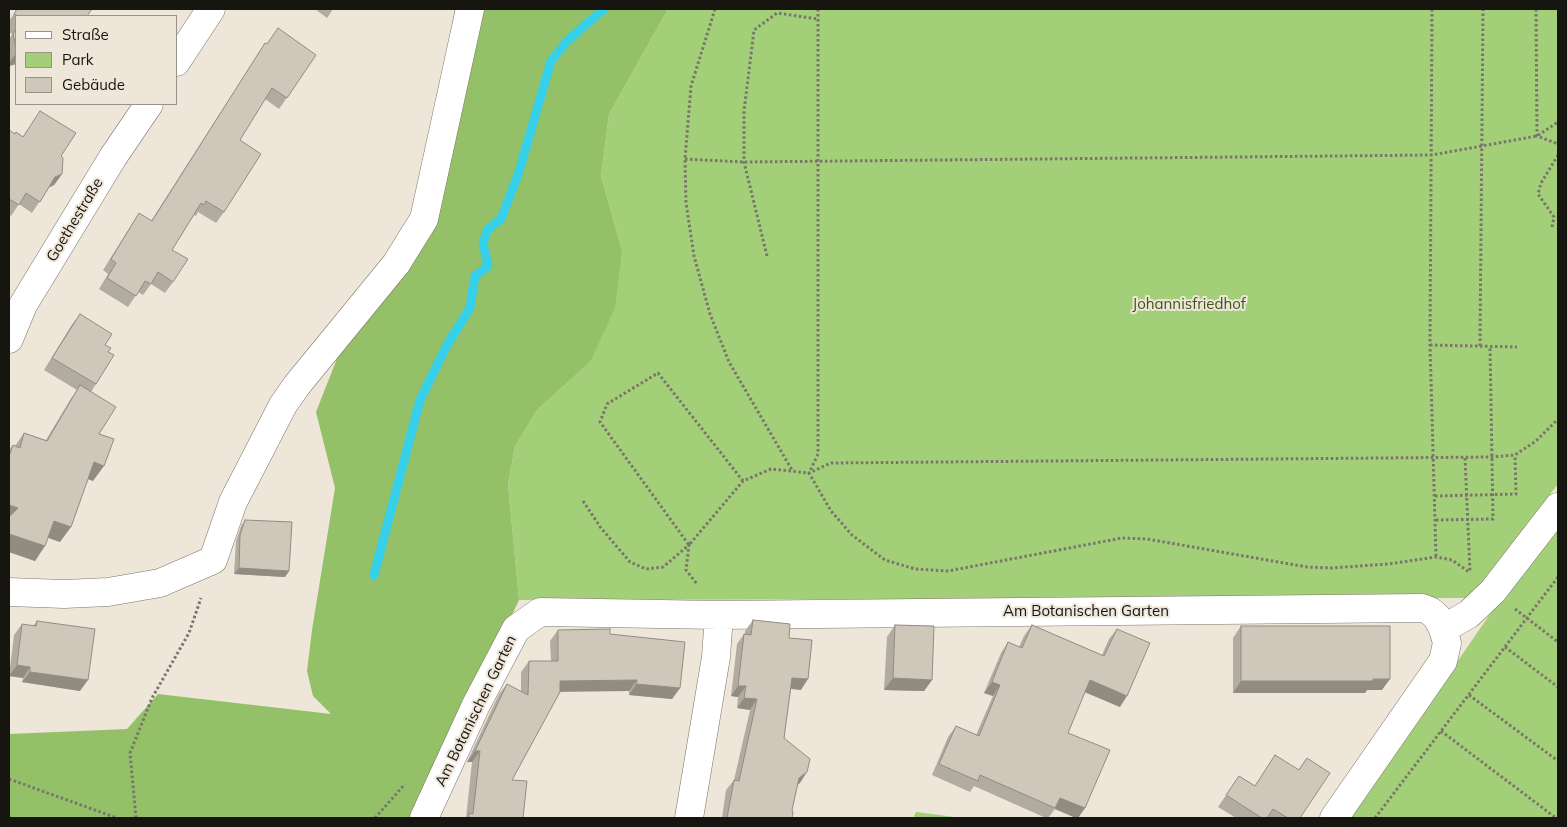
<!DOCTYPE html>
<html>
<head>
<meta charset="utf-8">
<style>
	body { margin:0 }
	#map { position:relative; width:1567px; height:827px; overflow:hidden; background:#eee6d9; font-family:Mulish,sans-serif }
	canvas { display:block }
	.frame { position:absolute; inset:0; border:10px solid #171510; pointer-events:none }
	.legend { position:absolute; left:15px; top:15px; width:162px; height:90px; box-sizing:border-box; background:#eee6d9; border:1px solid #989289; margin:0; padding:6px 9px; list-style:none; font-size:15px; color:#171510 }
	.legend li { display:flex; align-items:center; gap:10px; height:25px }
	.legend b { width:25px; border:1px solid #989289 }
</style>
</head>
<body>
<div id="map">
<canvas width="1567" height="827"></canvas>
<div class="frame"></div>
<ul class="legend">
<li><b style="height:6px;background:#fff"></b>Straße</li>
<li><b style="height:14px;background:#a4cf79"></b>Park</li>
<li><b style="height:14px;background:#cfc8ba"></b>Gebäude</li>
</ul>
</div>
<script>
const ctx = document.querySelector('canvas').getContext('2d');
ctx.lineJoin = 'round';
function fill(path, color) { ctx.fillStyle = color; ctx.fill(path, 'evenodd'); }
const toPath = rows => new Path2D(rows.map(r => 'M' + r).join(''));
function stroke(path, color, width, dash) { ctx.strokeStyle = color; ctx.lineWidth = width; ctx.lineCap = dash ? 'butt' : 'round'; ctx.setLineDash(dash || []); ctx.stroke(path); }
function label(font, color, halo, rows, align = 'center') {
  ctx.font = font + ' Mulish,sans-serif'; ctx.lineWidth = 4; ctx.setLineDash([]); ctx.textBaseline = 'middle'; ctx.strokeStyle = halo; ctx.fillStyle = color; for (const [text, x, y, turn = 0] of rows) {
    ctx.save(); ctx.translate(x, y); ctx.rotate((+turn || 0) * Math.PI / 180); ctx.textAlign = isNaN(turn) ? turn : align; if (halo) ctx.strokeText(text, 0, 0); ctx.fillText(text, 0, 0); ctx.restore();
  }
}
fill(toPath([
	[668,9,1558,9,1558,484,1471,598,519,600,508,484,515,446,537,410,590,362,622,251,601,176,609,114],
	[1558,523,1558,818,1350,818,1490,614],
	[916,812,962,818,913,818]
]), '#a4cf79');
fill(toPath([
	[455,9,668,9,609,114,601,176,622,251,615,308,590,362,537,410,515,446,508,484,519,600,416,818,9,818,9,734,127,729,158,694,331,714,313,696,307,671,312,630,335,488,316,412,340,351,417,214]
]), '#94c068');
stroke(toPath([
	[374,575,420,400,447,345,470,308,475,276,488,266,483,243,488,229,501,219,518,175,551,61,567,41,604,9]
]), '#37d0ea', 9);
const minor = toPath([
	[176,62,211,9],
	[9,339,23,305,113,157,149,104],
	[9,592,64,594,108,592,160,583,213,560,233,502,283,405,297,385,396,264,424,219,470,9],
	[1443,629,1469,614,1493,591,1558,507],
	[424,818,476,705,516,629,540,612,719,615,1422,608,1430,611,1437,617,1443,629,1447,643,1443,661,1334,818],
	[689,818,716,657,719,615]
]);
stroke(minor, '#7c7568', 29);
stroke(toPath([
	[715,9,691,86,685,159,686,203,694,256,710,314,729,362,792,470],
	[818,9,818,454,809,473,831,463,1491,457,1515,455,1536,441,1558,419],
	[1432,9,1430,345,1436,557],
	[1536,9,1537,136,1558,144],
	[685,159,744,162,1432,155,1537,136,1558,122],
	[1552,227,1554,217,1538,194,1541,183,1558,155],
	[767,256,744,162,744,111,754,30,777,13,818,19],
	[1430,345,1517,347],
	[1480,346,1483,9],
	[1465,458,1470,572],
	[743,481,658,373,607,404,600,422,689,545,743,481,771,469,809,473,831,511,852,535,885,560,915,569,948,571,1122,538,1147,539,1307,567,1331,568,1388,564,1436,557,1452,560,1469,572],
	[1435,496,1516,494,1515,455],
	[583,501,601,528,630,562,646,569,663,567,689,545,686,570,697,584],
	[1436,520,1493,519,1490,346],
	[1515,609,1558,642],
	[1505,647,1558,687],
	[1469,695,1558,761],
	[1441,731,1556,818],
	[9,779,117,818],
	[136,818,130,753,152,698,189,633,201,598],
	[375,818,405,784],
	[1375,818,1558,577]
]), '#79756c', 3, [2.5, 2.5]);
stroke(minor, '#fff', 28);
fill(toPath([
	[17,9,87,16,16,16,16,64,9,66,9,40,12,34,9,32,9,21],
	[315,9,333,9,327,18],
	[265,43,267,44,316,55,279,109,265,99,240,140,224,212,216,223,198,212,196,216,194,215,172,250,173,282,165,293,151,284,143,295,138,292,128,307,99,289,108,274,103,270,139,213,151,221],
	[40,111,61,156,62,174,54,185,49,187,32,213,19,204,11,216,9,214,9,130,14,134,16,132,23,137],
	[80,314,105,345,108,352,96,384,91,392,99,434,93,481,88,479,60,542,48,538,35,561,9,552,9,450,13,445,15,446,24,433,46,440,70,400,77,390,44,370,71,326],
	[245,520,289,571,285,577,234,574,236,541,241,526],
	[753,620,789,638,801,690,791,689,784,738,800,783,798,784,792,810,792,818,722,818,726,790,734,780,750,710,737,708,738,697,731,696,737,644,744,634,745,634,745,631],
	[37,621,80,691,22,682,23,678,9,676,14,635,22,624,33,626],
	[895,625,932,680,924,691,884,690,887,637],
	[1032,625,1102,655,1109,639,1117,629,1120,707,1085,692,1068,733,1085,808,1078,818,1076,818,1055,809,1048,818,1046,818,974,786,970,792,932,775,948,737,956,726,976,735,993,696,984,693,1001,653,1008,642,1019,647,1024,636],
	[1241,626,1382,690,1367,690,1365,693,1233,693,1233,638],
	[558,630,610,634,680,688,672,699,629,695,629,691,560,691,512,780,523,818,466,818,472,762,467,762,499,694,507,684,521,691,521,672,529,661,551,661,550,641],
	[1275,755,1298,770,1307,758,1300,818,1236,818,1218,807,1239,776,1255,786]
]), '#b2aca0');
fill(toPath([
	[16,53,16,64,9,66,9,63],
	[62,174,54,185,48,188,55,177],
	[94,462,104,466,93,481,83,477],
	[9,505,18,508,9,520],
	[54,521,71,527,60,542,44,536],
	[9,534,45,546,35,561,9,552],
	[239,568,289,571,285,577,234,574],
	[17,665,30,667,23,678,9,676],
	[30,672,88,680,80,691,22,682],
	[792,678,808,679,801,690,785,688],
	[893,678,932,680,924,691,884,690],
	[1390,679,1382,690,1367,690,1365,693,1233,693,1241,681],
	[637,680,629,691,553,692,560,681],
	[1090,680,1127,696,1120,707,1082,691],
	[992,682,1000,685,993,696,984,693],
	[636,684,680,688,672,699,629,695],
	[738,686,746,686,738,697,731,696],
	[744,698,757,699,750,710,737,708],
	[475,751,480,751,472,762,467,762],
	[807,772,800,783,792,788,799,778],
	[1060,798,1085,808,1078,818,1076,818,1055,809]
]), '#918c82');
const building = toPath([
	[17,9,92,9,87,16,18,16,14,14,17,9],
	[278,28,316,55,287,98,272,88,240,140,261,154,224,212,206,201,204,205,201,203,172,250,188,259,173,282,158,272,151,284,145,281,136,296,107,278,116,263,111,259,139,213,152,221,265,43,267,44,278,28],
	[16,29,16,48,13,34,16,29],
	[40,111,76,133,61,156,63,158,62,174,55,177,40,202,26,193,19,205,9,199,9,130,15,134,16,132,23,137,40,111],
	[80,314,112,334,105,345,111,348,108,352,114,355,96,384,52,358,80,314],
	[80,385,116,407,99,434,114,439,104,466,94,462,71,527,54,521,45,546,9,534,9,517,18,508,9,505,9,456,13,445,20,448,24,433,47,441,80,385],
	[245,520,292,522,289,571,239,568,240,535,245,520],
	[753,620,790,624,789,638,812,640,808,679,792,678,784,738,810,759,807,772,799,778,792,810,793,812,792,818,727,818,734,780,739,781,757,699,744,698,746,686,738,686,744,634,751,635,753,620],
	[37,621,95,629,88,680,30,672,30,667,17,665,22,624,36,626,37,621],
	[895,625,934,626,932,680,893,678,895,625],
	[1032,625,1104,656,1117,629,1150,643,1127,696,1090,680,1068,733,1110,750,1085,808,1060,798,1055,808,980,775,978,781,939,764,956,726,979,736,1000,685,992,682,1008,642,1022,648,1032,625],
	[1241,626,1390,626,1390,679,1373,679,1373,681,1241,681,1241,626],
	[610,629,610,634,685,642,680,688,636,684,637,680,560,681,560,692,512,780,527,781,523,818,469,818,469,813,473,814,480,751,475,751,507,684,528,695,529,661,558,661,558,630,610,629],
	[1275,755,1299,770,1307,758,1330,773,1300,818,1288,818,1273,809,1267,818,1262,818,1226,795,1239,776,1255,786,1275,755]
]);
fill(building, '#cfc8ba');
stroke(building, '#918c82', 1);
label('15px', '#171510', '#eee6d9', [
	["Goethestraße",75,220,-59],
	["Am Botanischen Garten",1086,611],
	["Am Botanischen Garten",476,711,-64]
]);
label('15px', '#3a5619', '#eee6d9', [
	["Johannisfriedhof",1189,304]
]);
</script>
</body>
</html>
